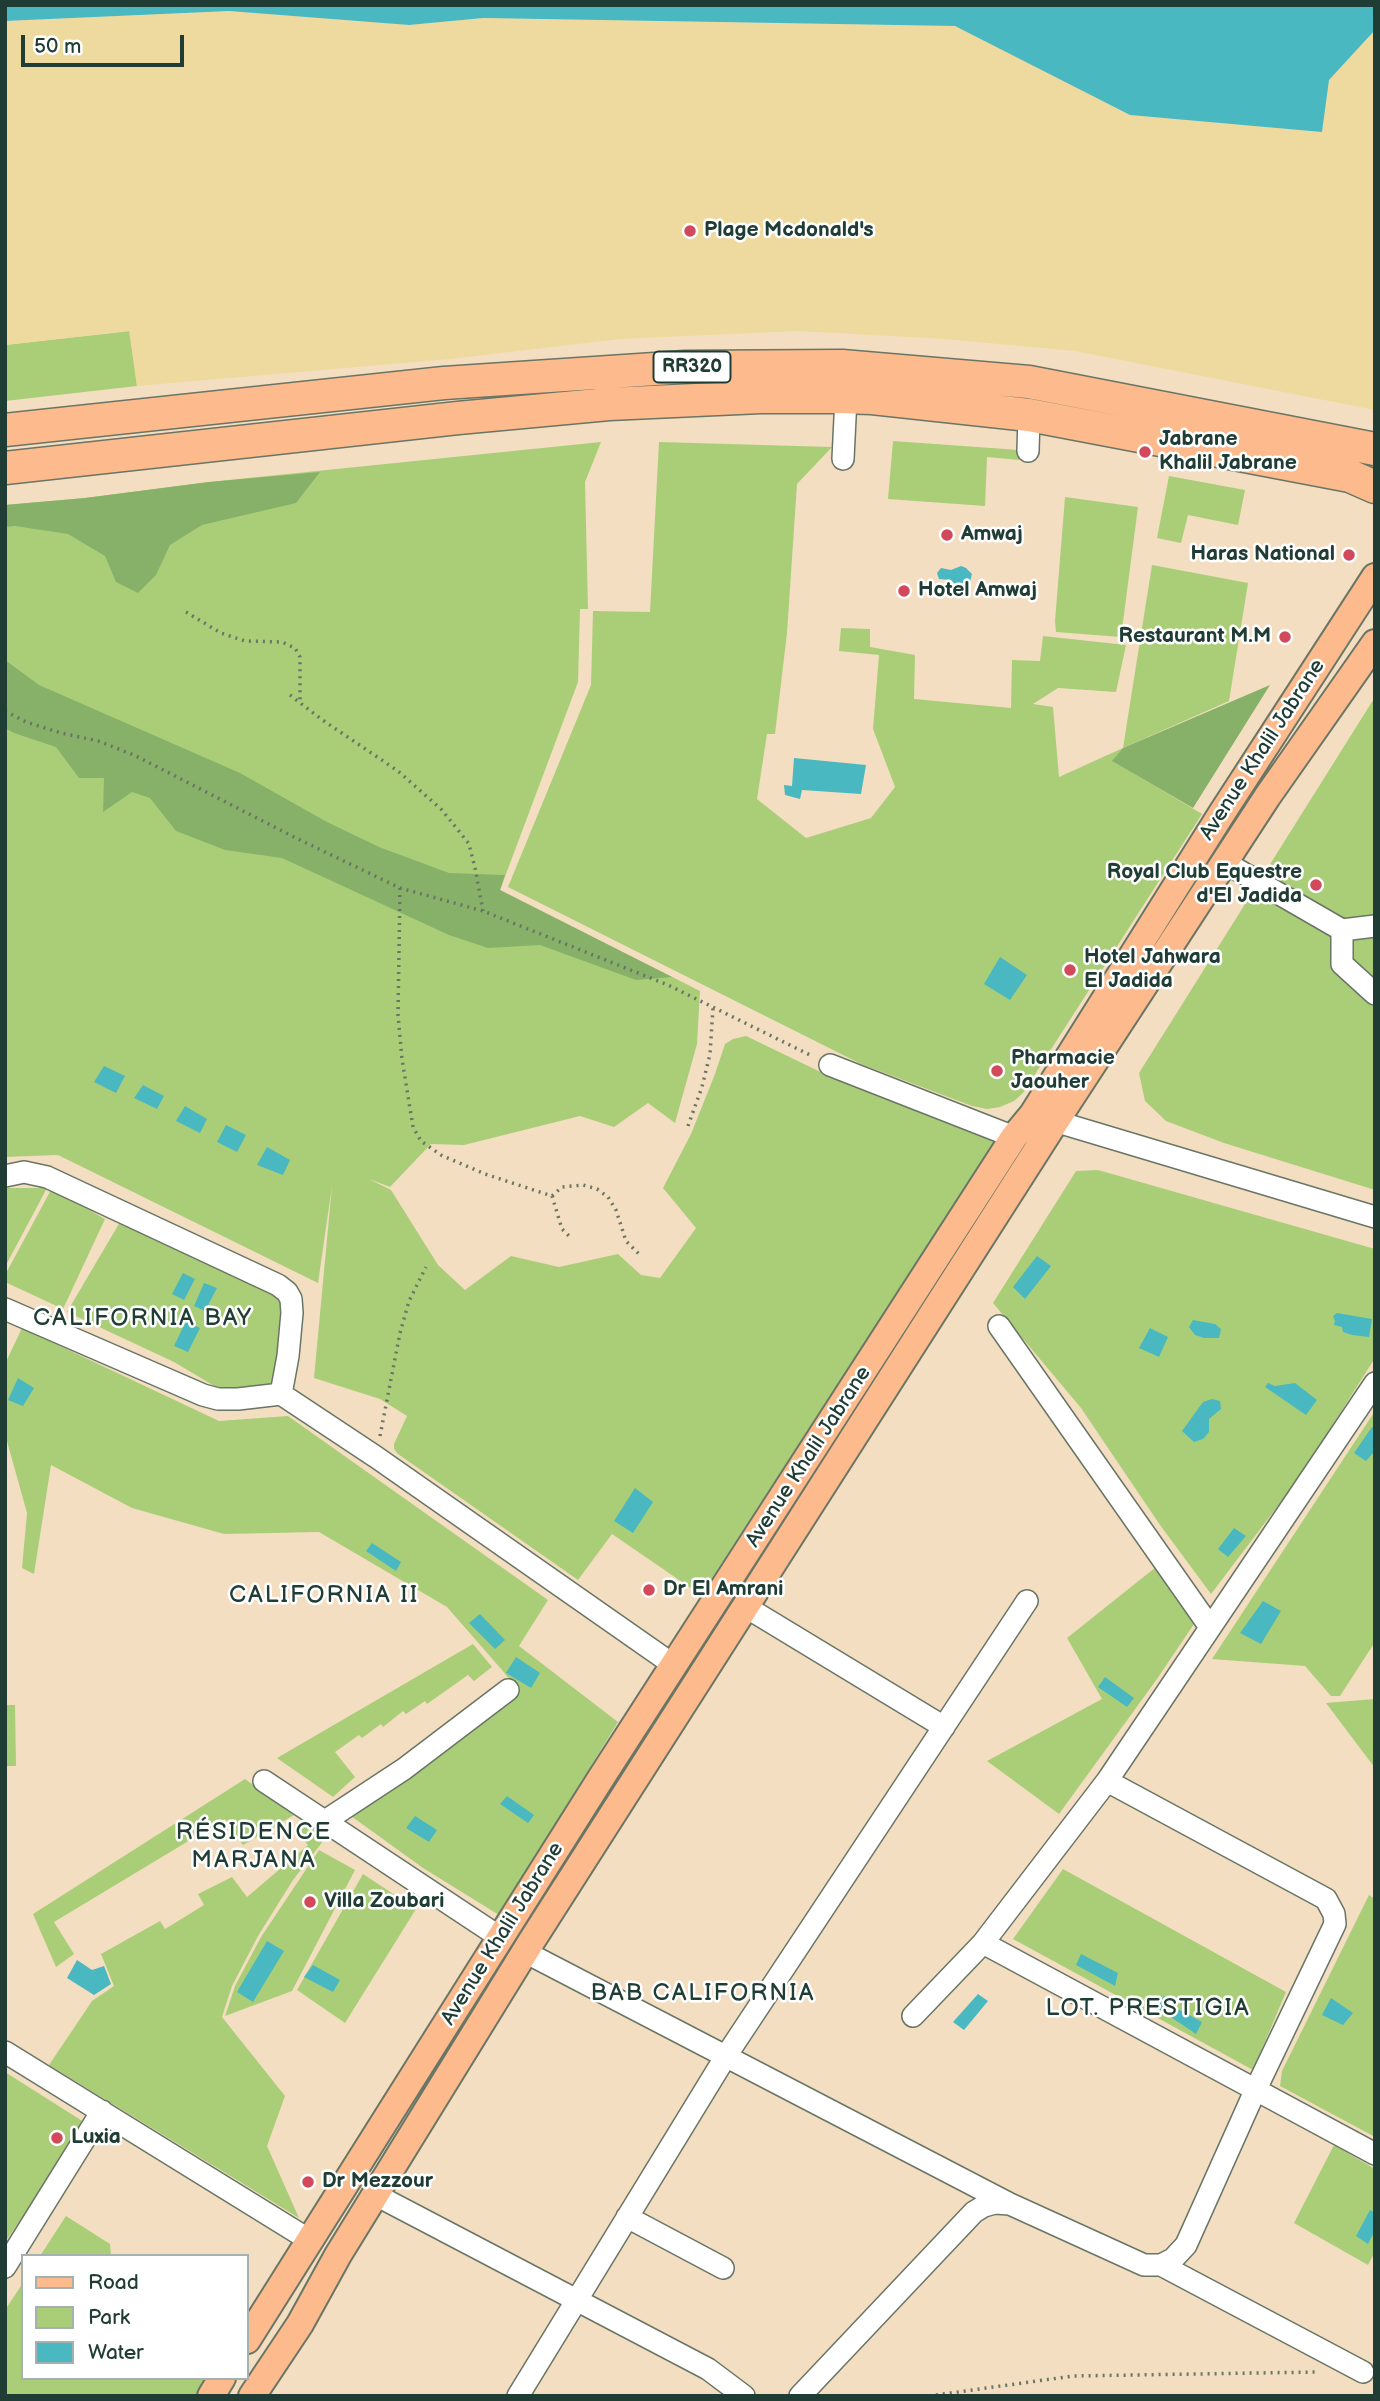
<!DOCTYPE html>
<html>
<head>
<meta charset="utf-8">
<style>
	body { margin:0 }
	#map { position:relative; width:1380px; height:2401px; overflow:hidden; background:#f3dec1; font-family:"Balsamiq Sans",sans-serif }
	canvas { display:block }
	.frame { position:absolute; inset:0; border:7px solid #1f3d34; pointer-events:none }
	.legend { position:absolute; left:21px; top:2254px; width:228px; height:126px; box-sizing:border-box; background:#fff; border:2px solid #a5b1ae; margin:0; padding:9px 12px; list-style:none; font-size:21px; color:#1f3d34 }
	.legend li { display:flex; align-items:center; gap:14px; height:35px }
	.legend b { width:35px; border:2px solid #a5b1ae }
	.scale { position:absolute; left:21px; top:35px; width:163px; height:32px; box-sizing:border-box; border:4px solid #1f3d34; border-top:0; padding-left:9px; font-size:21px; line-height:24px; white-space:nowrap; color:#1f3d34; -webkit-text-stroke:5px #fff; paint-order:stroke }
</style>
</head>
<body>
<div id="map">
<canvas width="1380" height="2401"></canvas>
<div class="frame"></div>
<ul class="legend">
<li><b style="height:9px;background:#fcba8d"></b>Road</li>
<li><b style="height:19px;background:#aace78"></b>Park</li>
<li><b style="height:19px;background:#49b8c0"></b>Water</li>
</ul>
<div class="scale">50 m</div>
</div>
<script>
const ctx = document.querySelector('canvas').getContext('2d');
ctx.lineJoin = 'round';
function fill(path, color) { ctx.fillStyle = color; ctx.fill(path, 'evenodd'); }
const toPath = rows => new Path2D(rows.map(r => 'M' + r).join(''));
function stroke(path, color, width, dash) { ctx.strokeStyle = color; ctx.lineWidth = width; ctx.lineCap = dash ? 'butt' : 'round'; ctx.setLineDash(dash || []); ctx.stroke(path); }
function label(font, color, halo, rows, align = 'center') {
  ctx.font = font + ' "Balsamiq Sans",sans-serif'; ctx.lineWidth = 5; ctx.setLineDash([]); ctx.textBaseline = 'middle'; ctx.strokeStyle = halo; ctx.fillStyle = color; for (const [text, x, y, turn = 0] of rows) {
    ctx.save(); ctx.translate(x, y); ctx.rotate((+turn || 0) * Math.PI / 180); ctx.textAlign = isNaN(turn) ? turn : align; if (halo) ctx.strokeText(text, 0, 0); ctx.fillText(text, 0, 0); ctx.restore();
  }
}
fill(toPath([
	[130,331,137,386,5,401,5,345],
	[893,441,1019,450,1019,460,987,457,985,506,888,499],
	[601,442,585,482,588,609,580,609,578,682,500,890,700,991,697,1044,675,1123,648,1103,614,1127,580,1116,464,1145,431,1144,390,1187,369,1179,391,1190,438,1265,465,1290,511,1256,559,1267,618,1254,641,1275,660,1278,696,1228,663,1188,691,1134,715,1074,725,1044,733,1039,746,1036,833,1078,996,1140,701,1595,612,1534,578,1580,398,1454,394,1449,394,1444,407,1416,380,1399,314,1378,332,1186,318,1283,58,1155,5,1157,5,505,85,498,209,482],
	[659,442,832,447,797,484,787,633,775,734,767,734,757,799,806,838,871,818,895,787,873,729,879,655,839,651,841,628,870,629,870,647,915,655,914,699,1011,708,1012,660,1040,661,1043,636,1126,645,1116,692,1058,688,1033,704,1053,707,1059,777,1123,748,1152,565,1248,583,1229,701,1123,748,1113,761,1202,814,1023,1093,1014,1101,1000,1107,987,1109,972,1106,861,1064,508,887,591,685,593,611,650,612],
	[1169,476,1245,490,1238,525,1188,515,1181,543,1157,538],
	[1065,497,1138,507,1121,637,1056,632,1055,621],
	[1375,697,1375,1190,1224,1143,1166,1121,1145,1101,1139,1073],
	[1098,1170,1375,1249,1375,1358,1299,1478,1211,1594,1160,1525,1081,1408,993,1303,1076,1171],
	[5,1188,47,1188,5,1267],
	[52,1188,105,1219,63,1309,5,1282,5,1275],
	[120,1222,284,1299,278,1386,250,1392,216,1387,174,1362,67,1312],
	[22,1328,219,1421,288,1416,548,1600,519,1646,618,1722,499,1915,423,1868,351,1816,428,1763,520,1693,502,1670,447,1607,319,1532,224,1534,132,1508,51,1465,34,1574,22,1568,27,1513,5,1434,5,1364],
	[1375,1411,1375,1642,1340,1696,1331,1696,1305,1666,1212,1659],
	[1156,1567,1194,1624,1157,1679,1059,1814,987,1761,1102,1699,1067,1638],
	[473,1644,492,1667,474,1681,468,1675,427,1704,425,1701,406,1714,403,1711,383,1727,381,1724,362,1738,359,1735,335,1752,355,1777,333,1797,277,1758],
	[1375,1699,1375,1768,1326,1703],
	[5,1705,15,1705,16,1766,5,1766],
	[245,1779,294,1815,243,1845,225,1819,54,1922,74,1954,56,1967,33,1914],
	[309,1823,327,1836,293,1880,258,1936,232,1986,222,2017,285,2096,267,2146,299,2218,49,2065,92,2001,114,1986,101,1954,160,1921,165,1929,204,1905,198,1894,232,1877,247,1897,308,1845,297,1833],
	[319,1850,355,1870,292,1991,225,2016,235,1986,261,1937],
	[1063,1869,1286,1992,1253,2070,1013,1939],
	[363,1874,416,1909,345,2023,297,1990],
	[1369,1895,1375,1899,1375,2137,1280,2086,1282,2071],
	[5,2072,87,2124,5,2242],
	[1334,2145,1375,2169,1375,2252,1368,2265,1294,2223],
	[66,2216,110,2244,111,2256,40,2256],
	[23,2283,23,2378,214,2378,203,2396,5,2396,5,2310]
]), '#aace78');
fill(toPath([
	[320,472,296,503,202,525,170,545,156,575,138,593,116,582,105,556,68,534,15,526,5,527,5,505,85,498,209,482],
	[5,660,39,685,240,773,327,822,379,847,449,873,505,875,500,890,672,977,636,980,540,945,488,948,449,935,282,858,225,850,176,831,150,798,132,792,103,812,104,778,79,778,56,747,14,733,5,728],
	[1270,685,1193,808,1112,761,1123,748]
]), '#87b168');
fill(toPath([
	[229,11,409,25,483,18,955,26,1130,115,1322,132,1329,80,1375,30,1375,410,1075,351,944,339,798,331,620,339,450,359,137,386,129,331,5,345,5,21]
]), '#eeda9e');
fill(toPath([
	[5,5,1375,5,1375,30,1329,80,1322,132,1130,115,955,26,483,18,409,25,229,11,5,21],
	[961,566,966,568,972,574,970,582,966,585,956,585,951,580,939,579,937,573,941,568,951,570],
	[794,758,866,765,861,794,802,790,800,799,785,795,784,785,792,786],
	[1000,957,1027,975,1010,1000,984,984],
	[104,1066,125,1076,116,1093,94,1082],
	[143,1085,164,1096,157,1109,134,1098],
	[185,1106,207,1119,200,1133,176,1121],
	[226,1125,246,1135,237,1152,217,1142],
	[267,1147,290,1160,283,1175,257,1165],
	[1037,1256,1051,1266,1025,1299,1013,1287],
	[183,1273,195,1279,184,1300,172,1294],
	[204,1283,217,1288,205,1311,194,1306],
	[1337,1313,1372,1319,1369,1337,1352,1335,1343,1332,1342,1327,1334,1325,1335,1321,1333,1316],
	[1193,1320,1215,1324,1221,1329,1219,1338,1204,1338,1195,1335,1189,1327],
	[186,1321,200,1328,188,1352,174,1346],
	[1150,1328,1168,1337,1159,1357,1139,1348],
	[18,1378,34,1388,23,1406,8,1400],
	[1268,1383,1275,1386,1295,1383,1317,1400,1306,1415,1265,1387],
	[1212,1399,1220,1401,1221,1409,1209,1419,1209,1432,1203,1439,1194,1442,1182,1431,1203,1402],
	[1372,1427,1375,1428,1375,1451,1366,1461,1354,1453],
	[635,1488,653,1502,633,1533,614,1521],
	[1234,1528,1246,1536,1228,1557,1218,1549],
	[372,1543,401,1562,396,1571,366,1551],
	[1263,1601,1281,1611,1261,1644,1240,1633],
	[480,1614,505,1640,495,1649,469,1623],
	[516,1657,540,1673,531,1688,506,1673],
	[1105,1677,1134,1698,1127,1707,1098,1687],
	[507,1796,534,1815,528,1823,500,1804],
	[415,1816,437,1830,429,1842,406,1828],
	[267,1941,284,1951,253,2002,237,1992],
	[1081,1954,1118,1973,1115,1986,1076,1965],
	[77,1960,92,1970,104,1966,111,1984,94,1995,67,1978],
	[313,1965,340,1980,333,1992,304,1977],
	[978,1994,988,2001,964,2030,953,2022],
	[1164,1996,1176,2008,1202,2022,1196,2034,1156,2007],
	[1331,1998,1353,2013,1343,2025,1322,2015],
	[1370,2210,1375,2213,1375,2230,1368,2244,1356,2236]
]), '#49b8c0');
const minor = toPath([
	[1028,451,1029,415],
	[843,459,846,397],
	[1224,862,1342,930,1375,926],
	[1342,930,1342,964,1375,994],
	[830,1065,1014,1137],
	[1041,1117,1375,1217],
	[5,1176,24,1172,47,1177,278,1285,287,1292,291,1299,292,1313,288,1356,281,1394,376,1457,675,1666],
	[5,1309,203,1395,218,1399,238,1399,281,1394],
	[999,1326,1210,1627],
	[746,1607,944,1727],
	[264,1781,501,1938],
	[325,1821,404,1769,508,1690],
	[983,1943,1375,2154],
	[525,1952,1008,2203],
	[913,2016,983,1943,1107,1781,1375,1383],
	[5,2052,311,2241],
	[376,2195,708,2369,744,2396],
	[627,2217,723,2268],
	[1161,2265,1363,2372],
	[5,2267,102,2111],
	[518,2396,726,2056,1027,1601],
	[800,2396,974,2212,984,2206,995,2203,1010,2204,1144,2265,1161,2265,1173,2259,1186,2245,1255,2091,1335,1924,1334,1914,1326,1899,1107,1781]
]);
const major = toPath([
	[247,2340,601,1778,1014,1137,1033,1114,1222,813,1375,577],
	[211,2396,222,2378],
	[252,2396,300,2324,338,2255,531,1942,1055,1122,1267,797,1375,643]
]);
const highway = toPath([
	[5,430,444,383,685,367,842,366,1029,382,1375,449],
	[5,468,458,418,609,404,761,397,838,397,872,398,1029,415,1350,476,1375,487]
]);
stroke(minor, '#697565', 24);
stroke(major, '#697565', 30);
stroke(highway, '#697565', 35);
stroke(toPath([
	[186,612,221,633,245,641,282,642,295,648,300,657,300,703],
	[290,695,321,719,398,771,442,810,469,844,475,868,483,911],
	[5,711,26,722,61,733,98,741,134,755,294,837,400,888,483,911,668,985,812,1056],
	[400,888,398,1015,402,1059,413,1127,421,1141,441,1155,485,1174,552,1196,562,1229,570,1237],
	[688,1126,702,1087,710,1054,713,1008],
	[552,1196,562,1187,583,1185,597,1189,608,1197,616,1210,626,1241,639,1254],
	[380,1436,400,1333,409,1301,426,1267],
	[929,2396,1073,2376,1317,2372]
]), '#697565', 3.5, [2, 5]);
stroke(minor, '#fff', 21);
stroke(major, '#fcba8d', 26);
stroke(highway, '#fcba8d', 32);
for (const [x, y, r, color] of [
	[690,231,7,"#d1495b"],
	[1145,452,7,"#d1495b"],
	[947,535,7,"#d1495b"],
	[1349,555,7,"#d1495b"],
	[904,591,7,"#d1495b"],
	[1285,637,7,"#d1495b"],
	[1316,885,7,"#d1495b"],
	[1070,970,7,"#d1495b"],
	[997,1071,7,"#d1495b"],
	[649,1590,7,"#d1495b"],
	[310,1902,7,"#d1495b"],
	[57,2138,7,"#d1495b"],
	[308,2182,7,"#d1495b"]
]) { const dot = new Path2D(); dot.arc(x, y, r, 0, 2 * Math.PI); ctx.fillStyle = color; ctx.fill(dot); stroke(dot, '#fff', 2.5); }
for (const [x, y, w] of [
	[692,367,77]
]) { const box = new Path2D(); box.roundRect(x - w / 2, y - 15.5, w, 31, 5); ctx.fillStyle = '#fff'; ctx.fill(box); stroke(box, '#1f3d34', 2); }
label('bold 19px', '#1f3d34', null, [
	["RR320",692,367]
]);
label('bold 21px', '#1f3d34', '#fff', [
	["Plage Mcdonald's",704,231],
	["Jabrane",1159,440],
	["Khalil Jabrane",1159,464],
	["Amwaj",961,535],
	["Haras National",1335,555,"right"],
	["Hotel Amwaj",918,591],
	["Restaurant M.M",1271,637,"right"],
	["Royal Club Equestre",1302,873,"right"],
	["d'El Jadida",1302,897,"right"],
	["Hotel Jahwara",1084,958],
	["El Jadida",1084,982],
	["Pharmacie",1011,1059],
	["Jaouher",1011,1083],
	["Dr El Amrani",663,1590],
	["Villa Zoubari",324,1902],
	["Luxia",71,2138],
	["Dr Mezzour",322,2182]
], 'left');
label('21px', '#1f3d34', '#fff', [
	["Avenue Khalil Jabrane",1263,750,-57],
	["Avenue Khalil Jabrane",809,1457,-57],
	["Avenue Khalil Jabrane",503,1934,-58]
]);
ctx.letterSpacing = '2px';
label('24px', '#1f3d34', '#fff', [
	["CALIFORNIA BAY",143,1319],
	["CALIFORNIA II",324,1596],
	["RÉSIDENCE",254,1833],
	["MARJANA",254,1861],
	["BAB CALIFORNIA",703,1994],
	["LOT. PRESTIGIA",1148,2009]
]);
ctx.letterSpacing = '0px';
</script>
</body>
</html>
